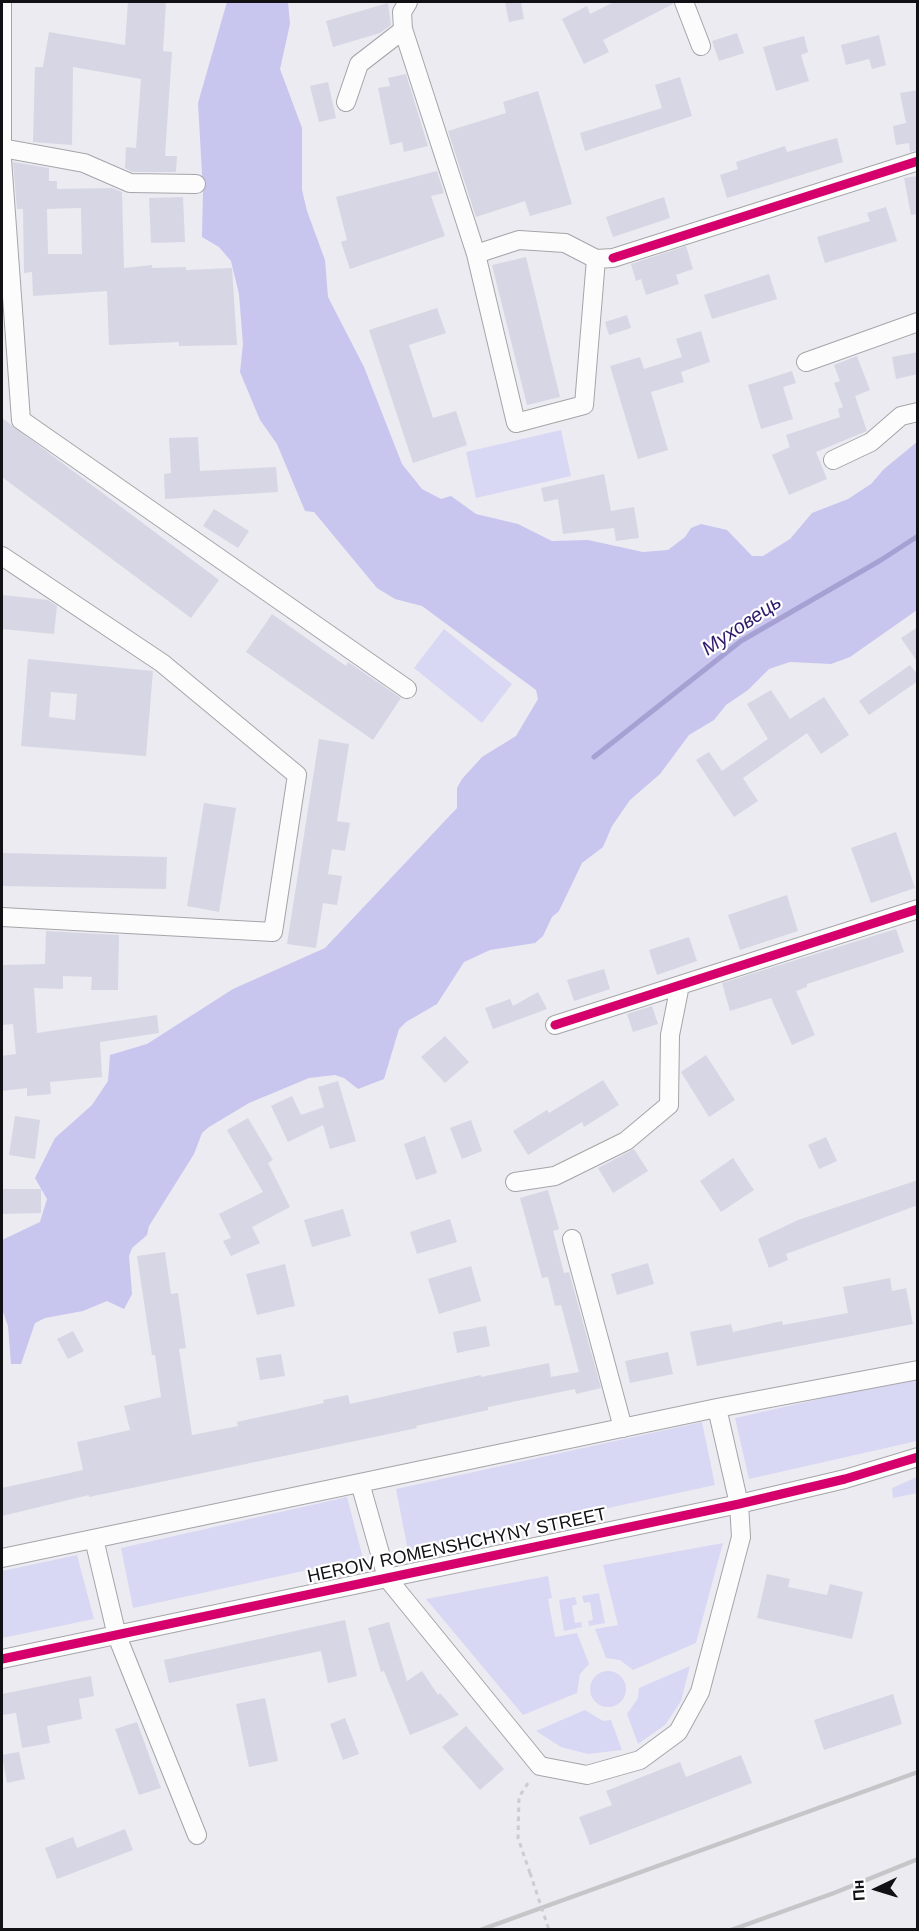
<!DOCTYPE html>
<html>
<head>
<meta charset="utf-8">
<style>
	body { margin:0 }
	#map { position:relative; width:919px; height:1931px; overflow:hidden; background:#ebebf1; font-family:Helvetica,sans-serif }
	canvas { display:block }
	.frame { position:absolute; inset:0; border:3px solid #111115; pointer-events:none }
	.north { position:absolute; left:847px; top:1859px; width:60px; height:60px; -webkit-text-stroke:4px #fff; paint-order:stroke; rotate:266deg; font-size:16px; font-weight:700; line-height:24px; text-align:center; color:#111115 }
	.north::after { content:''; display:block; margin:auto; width:21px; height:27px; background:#111115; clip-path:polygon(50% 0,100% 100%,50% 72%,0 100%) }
</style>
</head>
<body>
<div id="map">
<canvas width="919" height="1931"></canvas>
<div class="frame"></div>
<div class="north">Пн</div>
</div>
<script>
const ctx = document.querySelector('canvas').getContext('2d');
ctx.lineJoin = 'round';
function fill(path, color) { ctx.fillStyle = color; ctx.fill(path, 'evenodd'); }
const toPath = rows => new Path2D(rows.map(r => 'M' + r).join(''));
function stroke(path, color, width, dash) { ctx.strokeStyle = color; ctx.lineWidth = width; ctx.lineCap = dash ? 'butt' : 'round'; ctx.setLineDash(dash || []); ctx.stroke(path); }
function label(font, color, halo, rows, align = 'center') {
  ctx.font = font + ' Helvetica,sans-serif'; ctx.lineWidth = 4.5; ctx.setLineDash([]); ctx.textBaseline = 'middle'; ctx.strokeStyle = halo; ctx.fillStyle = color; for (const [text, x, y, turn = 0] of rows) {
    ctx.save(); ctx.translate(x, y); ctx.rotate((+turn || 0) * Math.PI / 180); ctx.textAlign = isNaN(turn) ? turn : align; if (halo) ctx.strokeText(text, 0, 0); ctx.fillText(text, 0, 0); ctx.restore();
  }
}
fill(toPath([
	[561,430,571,476,476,498,466,452],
	[444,629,512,684,482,723,414,668],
	[917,1377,917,1441,749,1479,735,1418],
	[702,1422,715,1485,408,1551,396,1489],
	[917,1477,917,1493,893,1498,892,1488],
	[347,1497,363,1558,133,1608,121,1548],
	[723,1543,696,1643,633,1670,620,1660,606,1658,595,1629,618,1625,603,1565],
	[77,1555,94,1619,2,1638,2,1571],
	[548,1576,552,1598,548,1599,555,1637,577,1633,589,1664,580,1674,577,1693,523,1715,426,1599],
	[599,1593,605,1623,589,1626,588,1621,593,1620,590,1602,584,1603,582,1596],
	[575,1597,577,1604,572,1606,575,1623,581,1622,582,1627,564,1631,559,1600],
	[690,1666,681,1701,665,1725,638,1744,627,1714,638,1698,639,1688],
	'590 1689a18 18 0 1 1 36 0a18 18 0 1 1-36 0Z',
	[585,1710,603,1721,611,1720,622,1750,588,1754,561,1747,536,1731]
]), '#d9d8f4');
fill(toPath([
	[227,2,288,2,290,24,280,69,302,128,302,190,307,211,325,260,328,297,364,367,402,464,422,489,441,499,451,496,476,514,518,524,552,541,588,540,643,552,668,550,685,537,691,528,701,524,727,530,752,556,763,556,790,539,812,513,848,499,871,484,884,469,917,442,917,610,850,657,831,664,790,662,769,669,748,690,726,705,714,720,689,735,660,774,630,800,612,826,603,847,582,863,559,911,552,917,543,936,535,943,490,950,464,962,437,1004,406,1022,399,1029,384,1079,358,1089,344,1078,335,1075,309,1078,249,1103,209,1127,202,1133,194,1154,149,1226,147,1235,132,1248,129,1256,132,1294,124,1309,107,1301,83,1311,45,1318,35,1323,21,1364,11,1364,8,1326,2,1309,2,1240,40,1222,47,1199,35,1178,55,1138,92,1105,108,1081,110,1055,147,1044,233,989,325,948,457,808,457,788,462,779,482,757,516,736,538,699,536,690,422,606,395,599,377,588,314,512,305,511,277,444,260,420,240,372,243,344,239,294,231,261,219,247,202,237,203,191,198,103]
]), '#c8c5ef');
stroke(toPath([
	[594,757,741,641,881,560,918,536]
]), '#a5a1d3', 5);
fill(toPath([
	[128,2,166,2,163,51,172,52,165,156,177,156,176,172,132,172,125,168,126,147,136,148,141,79,73,67,72,145,33,142,35,67,43,67,49,32,125,45],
	[505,2,521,2,524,19,509,22],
	[614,2,673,2,673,4,603,40,609,52,584,64,562,19,587,6,590,14],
	[388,3,391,25,380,33,333,47,326,21],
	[737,33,744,53,719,61,712,41],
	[879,35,886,65,872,69,869,59,846,65,841,45],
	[804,36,808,52,801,55,809,81,776,91,763,47],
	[406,74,428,146,404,152,402,142,390,145,378,88,390,86,388,78],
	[680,77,692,116,585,151,580,133,662,108,655,85],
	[328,82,336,118,319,122,310,86],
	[918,90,918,150,910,152,909,143,896,145,893,126,906,123,900,93],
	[538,91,572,204,530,216,525,201,476,217,448,131,506,113,503,102],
	[837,138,843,162,727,198,720,175,738,169,736,162,785,146,787,152],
	[13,162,49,168,49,181,57,181,57,189,112,188,122,192,124,268,152,265,152,268,186,267,186,270,232,268,237,345,179,346,179,342,109,345,107,291,33,296,32,272,24,273,23,209,17,209],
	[81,208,82,254,48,254,47,209],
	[437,171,444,193,431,196,445,236,350,269,341,242,347,240,336,197],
	[918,176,918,214,911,215,904,178],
	[183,197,185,242,151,243,149,198],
	[664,197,670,218,613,237,606,217],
	[886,207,897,241,825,263,817,237,870,221,867,213],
	[686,246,693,269,676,275,679,284,646,295,641,279,636,281,631,264],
	[526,257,560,397,527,405,492,265],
	[769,274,777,299,712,319,704,295],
	[437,308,446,333,409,345,433,418,456,411,467,445,413,463,369,330],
	[627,315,631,328,609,335,605,322],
	[701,331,710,362,681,372,684,382,651,392,668,450,638,459,610,366,640,357,644,369,682,357,676,339],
	[918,352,918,374,896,379,892,357],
	[857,356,870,390,855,396,867,431,816,452,827,479,789,495,772,455,790,447,786,435,840,417,838,409,843,407,834,383,840,381,834,365],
	[792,371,796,383,783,387,793,419,761,429,748,385],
	[2,418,219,580,191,618,2,477],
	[198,437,200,471,276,467,278,492,165,499,164,474,171,473,169,438],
	[604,474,611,511,634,507,639,538,616,541,614,528,563,534,558,499,544,502,541,488],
	[214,509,249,531,238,548,203,526],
	[3,595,48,600,57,606,54,634,2,629],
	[272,614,346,666,348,662,401,698,373,740,246,652],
	[918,627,918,663,901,638],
	[28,659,153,671,146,756,21,746],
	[51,692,77,694,75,720,49,717],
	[910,665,918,675,918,681,869,715,859,701],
	[771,690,790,719,824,697,849,735,821,754,807,733,743,778,758,801,734,817,696,760,709,752,722,771,768,739,747,704],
	[319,739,349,744,337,821,350,823,345,851,332,849,328,874,342,876,337,905,323,903,316,948,287,944],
	[204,803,236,808,219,912,187,906],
	[896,832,915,888,871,903,851,848],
	[2,853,167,857,166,889,2,886],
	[787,895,798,931,740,950,728,915],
	[896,929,904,952,807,984,807,987,796,991,815,1035,792,1045,771,998,730,1011,722,983],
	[46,931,119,935,118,990,91,990,92,977,63,976,63,989,34,988,37,1033,157,1015,159,1033,100,1042,102,1077,50,1082,51,1094,27,1096,27,1088,2,1091,2,1056,16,1054,13,1024,2,1025,2,965,45,964],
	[689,937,697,961,657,975,649,950],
	[604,969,610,989,574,1001,567,980],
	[538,992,547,1009,493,1029,485,1008,510,999,513,1006],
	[652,1006,658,1024,633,1032,627,1014],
	[445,1036,469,1062,445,1083,421,1057],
	[706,1055,735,1100,709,1117,681,1072],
	[603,1080,619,1105,584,1127,582,1122,528,1155,513,1131,547,1110,549,1113],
	[338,1081,356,1141,330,1149,323,1125,288,1142,271,1106,292,1096,301,1115,324,1107,318,1087],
	[15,1116,40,1120,35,1159,9,1155],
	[248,1118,273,1160,268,1163,290,1207,252,1227,260,1243,231,1256,223,1241,231,1238,219,1214,263,1192,227,1130],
	[471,1120,482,1151,462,1159,450,1128],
	[425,1136,437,1173,416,1180,404,1144],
	[826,1137,837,1161,819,1169,808,1145],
	[634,1149,648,1171,613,1193,598,1168],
	[733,1158,754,1190,721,1212,700,1181],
	[918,1180,918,1205,786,1254,788,1260,769,1268,758,1239,798,1220],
	[2,1189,41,1189,41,1213,2,1214],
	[548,1190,559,1229,553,1231,564,1273,569,1272,601,1388,576,1394,575,1389,488,1407,488,1410,416,1426,417,1428,89,1497,89,1495,2,1516,2,1488,83,1470,77,1442,130,1430,124,1406,161,1397,155,1355,152,1355,137,1256,165,1252,171,1294,178,1293,186,1348,179,1349,192,1435,238,1426,237,1422,324,1403,323,1400,348,1395,350,1404,481,1375,481,1377,549,1363,551,1377,579,1372,561,1305,555,1306,548,1277,542,1278,520,1198],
	[343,1209,351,1236,312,1247,304,1220],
	[450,1219,457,1242,417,1254,410,1232],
	[648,1263,654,1284,617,1295,611,1274],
	[285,1264,295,1306,257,1315,246,1274],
	[471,1266,481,1301,439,1314,428,1279],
	[890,1278,892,1291,906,1288,913,1324,697,1366,690,1332,731,1324,733,1332,782,1321,783,1325,848,1313,843,1287],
	[486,1326,490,1346,457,1353,453,1332],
	[73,1331,84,1351,68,1359,57,1339],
	[668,1352,673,1374,630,1383,625,1361],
	[281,1354,285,1376,260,1380,256,1358],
	[767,1574,790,1579,788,1587,827,1595,830,1584,863,1592,852,1639,757,1618],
	[345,1620,357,1676,328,1683,321,1651,169,1683,164,1660],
	[389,1622,407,1681,422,1671,438,1695,440,1693,459,1715,410,1735,384,1671,381,1672,368,1628],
	[91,1676,94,1696,79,1699,82,1719,47,1726,50,1743,22,1748,16,1713,2,1715,2,1694],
	[893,1694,902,1724,824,1750,814,1720],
	[265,1698,278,1761,249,1767,236,1704],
	[345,1718,359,1754,343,1760,330,1724],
	[137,1722,161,1788,139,1795,115,1729],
	[466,1726,504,1769,480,1790,442,1747],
	[19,1752,25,1779,7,1783,2,1755],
	[741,1755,752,1783,590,1845,579,1817,612,1805,606,1791,680,1762,686,1777],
	[125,1829,133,1850,57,1879,45,1848,73,1837,77,1848]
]), '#d7d6e4');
const minor = toPath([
	[2,2,2,159,21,420,407,689],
	[684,2,701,46],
	[403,29,476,254],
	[346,102,359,64,403,30,402,12,408,2],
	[2,148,84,163,130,183,196,184],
	[596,259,584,405,516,423,476,254,519,240,565,243,596,259,613,258,918,161],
	[806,362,918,322],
	[833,460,871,442,901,416,918,412],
	[2,556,162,663,297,775,273,932,2,917],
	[555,1025,918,909],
	[515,1182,555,1176,626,1141,669,1105,670,1035,680,985],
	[572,1239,623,1428],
	[360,1483,387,1578,540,1766,587,1775,640,1760,678,1732,700,1692,741,1537,739,1504,717,1408],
	[94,1539,117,1636,197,1835],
	[2,1558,717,1408,918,1370],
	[2,1659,739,1504,845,1479,918,1457]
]);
stroke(minor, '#a5a5a9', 20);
stroke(toPath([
	[530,1873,518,1838,519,1797,530,1780]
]), '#cdcdce', 3, [4.5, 4.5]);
stroke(minor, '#fcfcfd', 18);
stroke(toPath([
	[480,1930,918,1772],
	[731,1930,834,1893,918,1859]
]), '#c6c6c8', 4.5);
stroke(toPath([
	[530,1873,549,1930]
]), '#cdcdce', 3, [4.5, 4.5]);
stroke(toPath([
	[613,258,918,161],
	[555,1025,918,909],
	[2,1659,739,1504,845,1479,918,1457]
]), '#d6006c', 9);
label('18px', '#111115', '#fff', [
	["HEROIV ROMENSHCHYNY STREET",457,1546,-12]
]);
label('italic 20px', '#2f1a6c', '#fff', [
	["Муховець",742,626,-34]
]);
</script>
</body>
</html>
